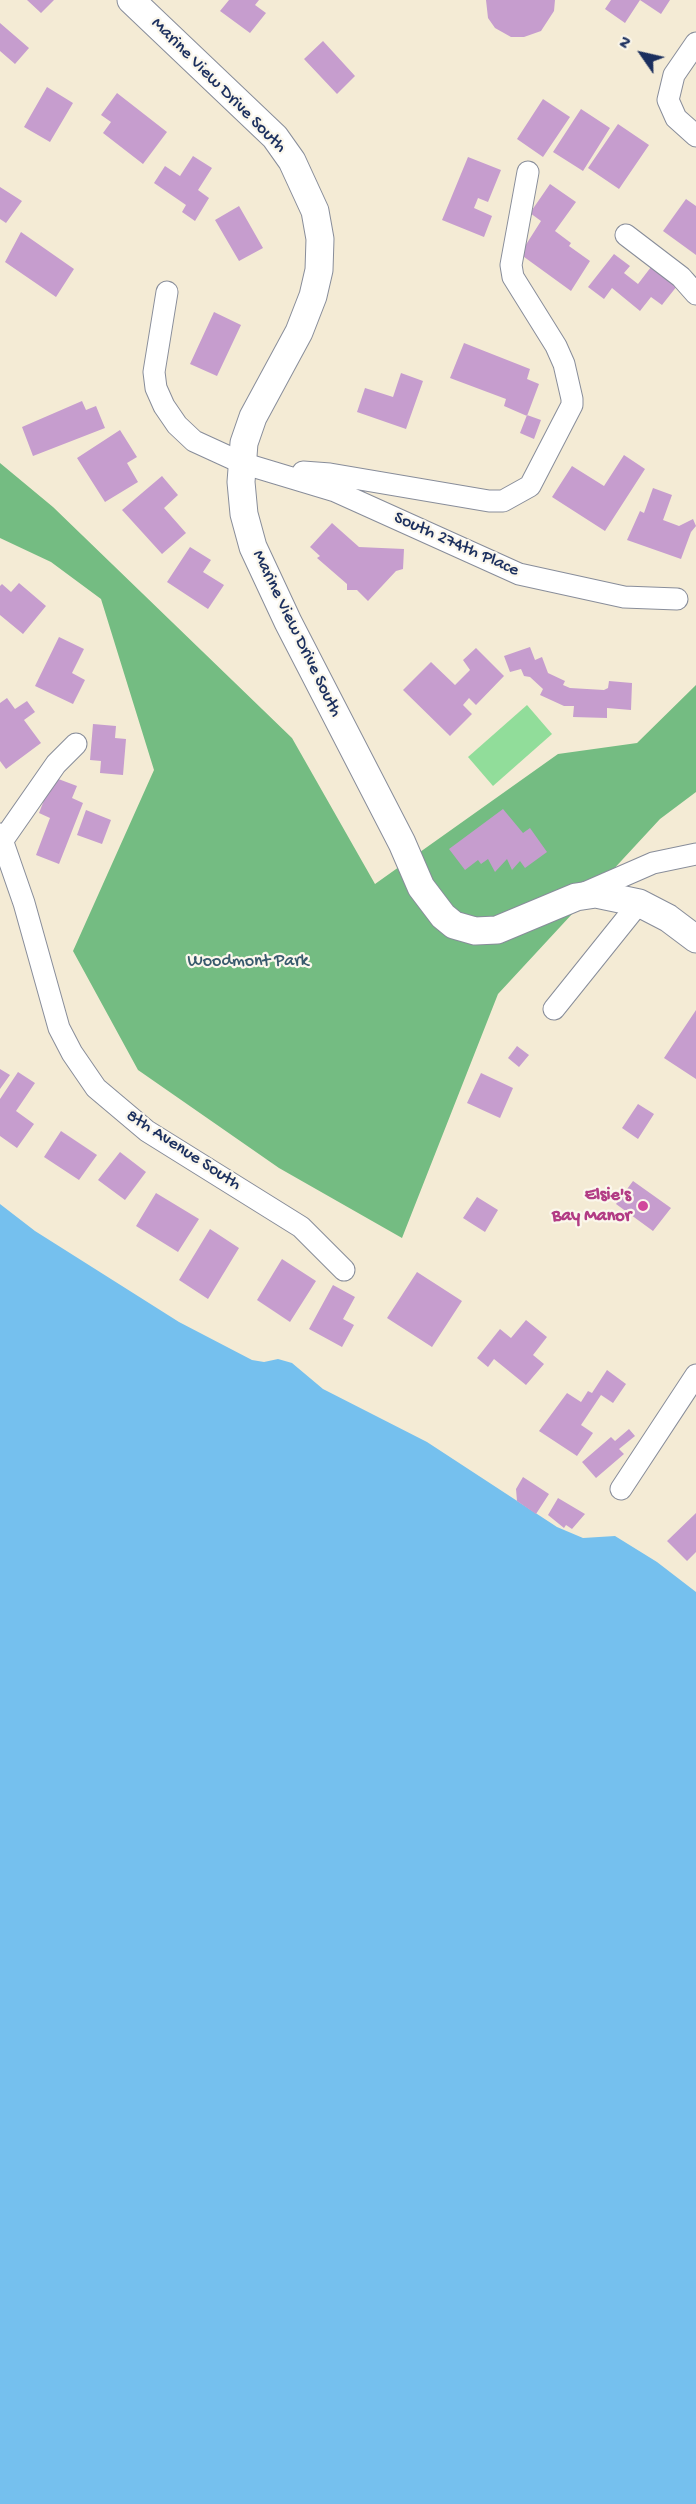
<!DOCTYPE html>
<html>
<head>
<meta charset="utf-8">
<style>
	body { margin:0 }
	#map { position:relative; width:696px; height:2504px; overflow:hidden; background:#f4ebd5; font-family:"Gochi Hand",sans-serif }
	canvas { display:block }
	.north { position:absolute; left:612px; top:24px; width:60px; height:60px; -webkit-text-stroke:4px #fbf7ec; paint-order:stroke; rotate:304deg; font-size:16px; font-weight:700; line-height:24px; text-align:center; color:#1b2f5e }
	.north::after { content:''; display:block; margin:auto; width:21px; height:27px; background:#1b2f5e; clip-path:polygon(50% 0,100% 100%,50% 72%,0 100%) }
</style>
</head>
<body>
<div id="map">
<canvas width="696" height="2504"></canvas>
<div class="north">N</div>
</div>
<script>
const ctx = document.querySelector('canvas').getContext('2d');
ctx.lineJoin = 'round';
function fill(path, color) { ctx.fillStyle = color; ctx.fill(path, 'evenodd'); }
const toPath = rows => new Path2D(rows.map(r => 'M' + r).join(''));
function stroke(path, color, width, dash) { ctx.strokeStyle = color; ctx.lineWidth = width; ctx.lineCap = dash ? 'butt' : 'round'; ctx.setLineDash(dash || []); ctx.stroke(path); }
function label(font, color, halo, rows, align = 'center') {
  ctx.font = font + ' "Gochi Hand",sans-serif'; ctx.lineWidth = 4.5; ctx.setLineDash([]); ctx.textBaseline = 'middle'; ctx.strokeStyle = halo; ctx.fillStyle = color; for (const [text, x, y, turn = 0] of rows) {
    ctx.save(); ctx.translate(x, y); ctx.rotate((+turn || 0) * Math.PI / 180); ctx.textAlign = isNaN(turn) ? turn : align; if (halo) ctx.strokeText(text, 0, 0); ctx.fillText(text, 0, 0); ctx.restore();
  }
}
fill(toPath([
	[527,705,552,734,493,786,468,757]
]), '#91dd9a');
fill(toPath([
	[0,463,53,507,292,738,375,884,558,754,637,743,696,685,696,792,660,819,498,994,402,1238,279,1168,138,1070,73,951,154,770,101,599,51,562,0,538]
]), '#74bc82');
fill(toPath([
	[0,1204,35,1231,179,1322,252,1360,264,1362,278,1359,292,1363,323,1389,427,1442,557,1527,583,1538,615,1536,657,1562,696,1592,696,2504,0,2504]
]), '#75c0ee');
fill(toPath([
	[27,0,54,0,41,13],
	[229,0,259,0,255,5,266,13,250,33,220,11],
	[486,0,555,0,554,11,541,31,524,37,511,37,495,28,488,18],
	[611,0,670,0,661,14,640,0,625,23,605,9],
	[0,23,29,48,15,64,0,51],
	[323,41,355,76,337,94,304,59],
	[47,87,73,103,50,142,24,127],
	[117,93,167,132,143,164,103,133,111,122,101,115],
	[543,99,570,117,543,157,517,139],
	[581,109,610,128,583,171,553,152],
	[618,124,649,145,619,189,588,168],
	[193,156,212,168,198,190,209,198,195,221,182,212,186,205,154,183,165,166,180,176],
	[468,157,501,170,488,202,478,198,474,208,492,216,484,237,442,220],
	[550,184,576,202,555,231,571,243,569,246,590,261,571,291,520,254,541,221,530,213],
	[0,187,22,201,6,223,0,219],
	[686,199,696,206,696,255,663,231],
	[239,206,263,248,239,261,215,220],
	[21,232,74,269,56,297,5,262],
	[614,254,630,266,624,273,638,284,651,267,677,286,662,305,651,297,640,311,612,288,604,299,588,287],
	[214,312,241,325,217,376,190,364],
	[464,343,530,369,527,379,539,384,527,416,504,406,506,399,450,378],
	[401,373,423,381,406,429,357,412,365,388,393,397],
	[82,401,86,410,96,406,105,428,33,456,22,427],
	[527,415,541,420,534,439,520,433],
	[120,430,137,457,127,463,138,482,105,502,77,458],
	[624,455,645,469,605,531,552,497,572,466,604,486],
	[162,476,178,495,164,508,186,533,162,554,122,510],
	[653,488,672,495,663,520,679,526,693,519,696,526,691,532,681,559,627,540,640,511,644,513],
	[332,523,359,547,404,549,403,569,396,571,368,601,357,590,347,590,347,584,317,558,320,556,310,547],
	[190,547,211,560,203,572,224,585,208,609,167,582],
	[19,583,46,606,23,634,0,615,0,586,2,584,11,592],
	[59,637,84,649,72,673,85,680,73,704,35,686],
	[530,647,535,660,542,657,548,673,565,681,563,685,570,688,604,690,608,688,609,681,632,683,631,710,607,708,607,718,573,717,574,706,564,706,540,695,543,689,530,677,524,676,521,669,510,672,504,656],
	[476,648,504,676,476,705,469,698,463,705,472,714,450,736,403,690,431,662,455,685,470,670,463,660],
	[7,698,15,709,27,701,35,712,24,720,41,743,6,769,0,761,0,703],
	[93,724,116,726,115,738,126,739,123,775,100,773,101,761,90,760],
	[53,777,77,786,72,798,83,803,59,864,36,855,50,818,39,813],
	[503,809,523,833,530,828,547,852,525,868,520,861,512,870,507,859,495,872,488,859,481,864,478,860,465,870,449,849],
	[86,810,111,820,102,844,77,835],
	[696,1010,696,1079,664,1058],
	[517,1046,529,1055,519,1067,508,1058],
	[0,1069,10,1075,0,1089],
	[18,1072,35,1083,16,1111,34,1124,17,1148,0,1136,0,1099],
	[481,1073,513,1088,500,1118,467,1103],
	[638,1104,654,1114,638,1139,622,1128],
	[61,1131,97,1155,79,1180,44,1157],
	[120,1152,146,1172,125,1200,98,1180],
	[633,1181,671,1208,653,1231,616,1204],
	[156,1193,199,1219,178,1252,136,1226],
	[477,1197,498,1210,485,1232,463,1218],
	[210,1229,239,1248,208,1299,179,1280],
	[282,1259,316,1281,290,1322,257,1300],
	[417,1272,462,1301,432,1347,387,1318],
	[333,1285,355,1297,343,1319,354,1325,342,1347,309,1329],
	[526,1320,547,1337,533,1355,544,1364,526,1385,494,1359,488,1367,477,1358,500,1329,511,1338],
	[607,1370,626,1384,613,1403,601,1395,581,1425,593,1433,577,1456,539,1431,567,1393,581,1402,588,1391,592,1393],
	[629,1429,635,1436,619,1449,624,1454,596,1478,582,1462,611,1437,615,1441],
	[523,1477,549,1494,536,1514,517,1501,516,1489],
	[558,1498,585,1514,572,1529,566,1525,564,1528,548,1515],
	[696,1513,696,1552,687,1561,667,1541]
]), '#c69dce');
const minor = toPath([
	[696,43,674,75,668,100,676,118,696,136],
	[626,235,681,277,696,294],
	[167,292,154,372,156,388,164,406,177,425,194,441,242,463,335,491,519,574,624,597,677,599],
	[303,472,330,474,489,501,503,501,530,486,572,405,572,399,564,364,556,346,513,277,511,265,528,172],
	[0,834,24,903,59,1028,72,1053,96,1088,147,1131,301,1227,344,1270],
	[3,840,56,764,76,744],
	[582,894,653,863,696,854],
	[554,1009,639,903],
	[621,1489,696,1375]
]);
const major = toPath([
	[131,0,275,137,292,161,315,211,320,239,319,270,313,296,299,332,253,417,244,443,241,482,244,514,253,547,288,622,402,843,421,887,443,916,454,925,475,931,497,930,576,897,596,894,639,903,668,918,696,939]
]);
stroke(minor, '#888d9a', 23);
stroke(major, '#888d9a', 29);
stroke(minor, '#fff', 21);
stroke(major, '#fff', 27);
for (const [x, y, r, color] of [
	[643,1206,6,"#d1479c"]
]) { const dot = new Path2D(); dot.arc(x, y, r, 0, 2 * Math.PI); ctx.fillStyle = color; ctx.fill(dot); stroke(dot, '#fbf7ec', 2); }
label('18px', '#1b2f5e', '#fbf7ec', [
	["Marine View Drive South",218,86,45],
	["South 274th Place",456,545,24],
	["Marine View Drive South",296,634,64],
	["8th Avenue South",183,1151,33]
]);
label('18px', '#385a6d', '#fbf7ec', [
	["Woodmont Park",248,962]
]);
label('bold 18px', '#b23c85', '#fbf7ec', [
	["Elsie's",631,1196],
	["Bay Manor",631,1217]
], 'right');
</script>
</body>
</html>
